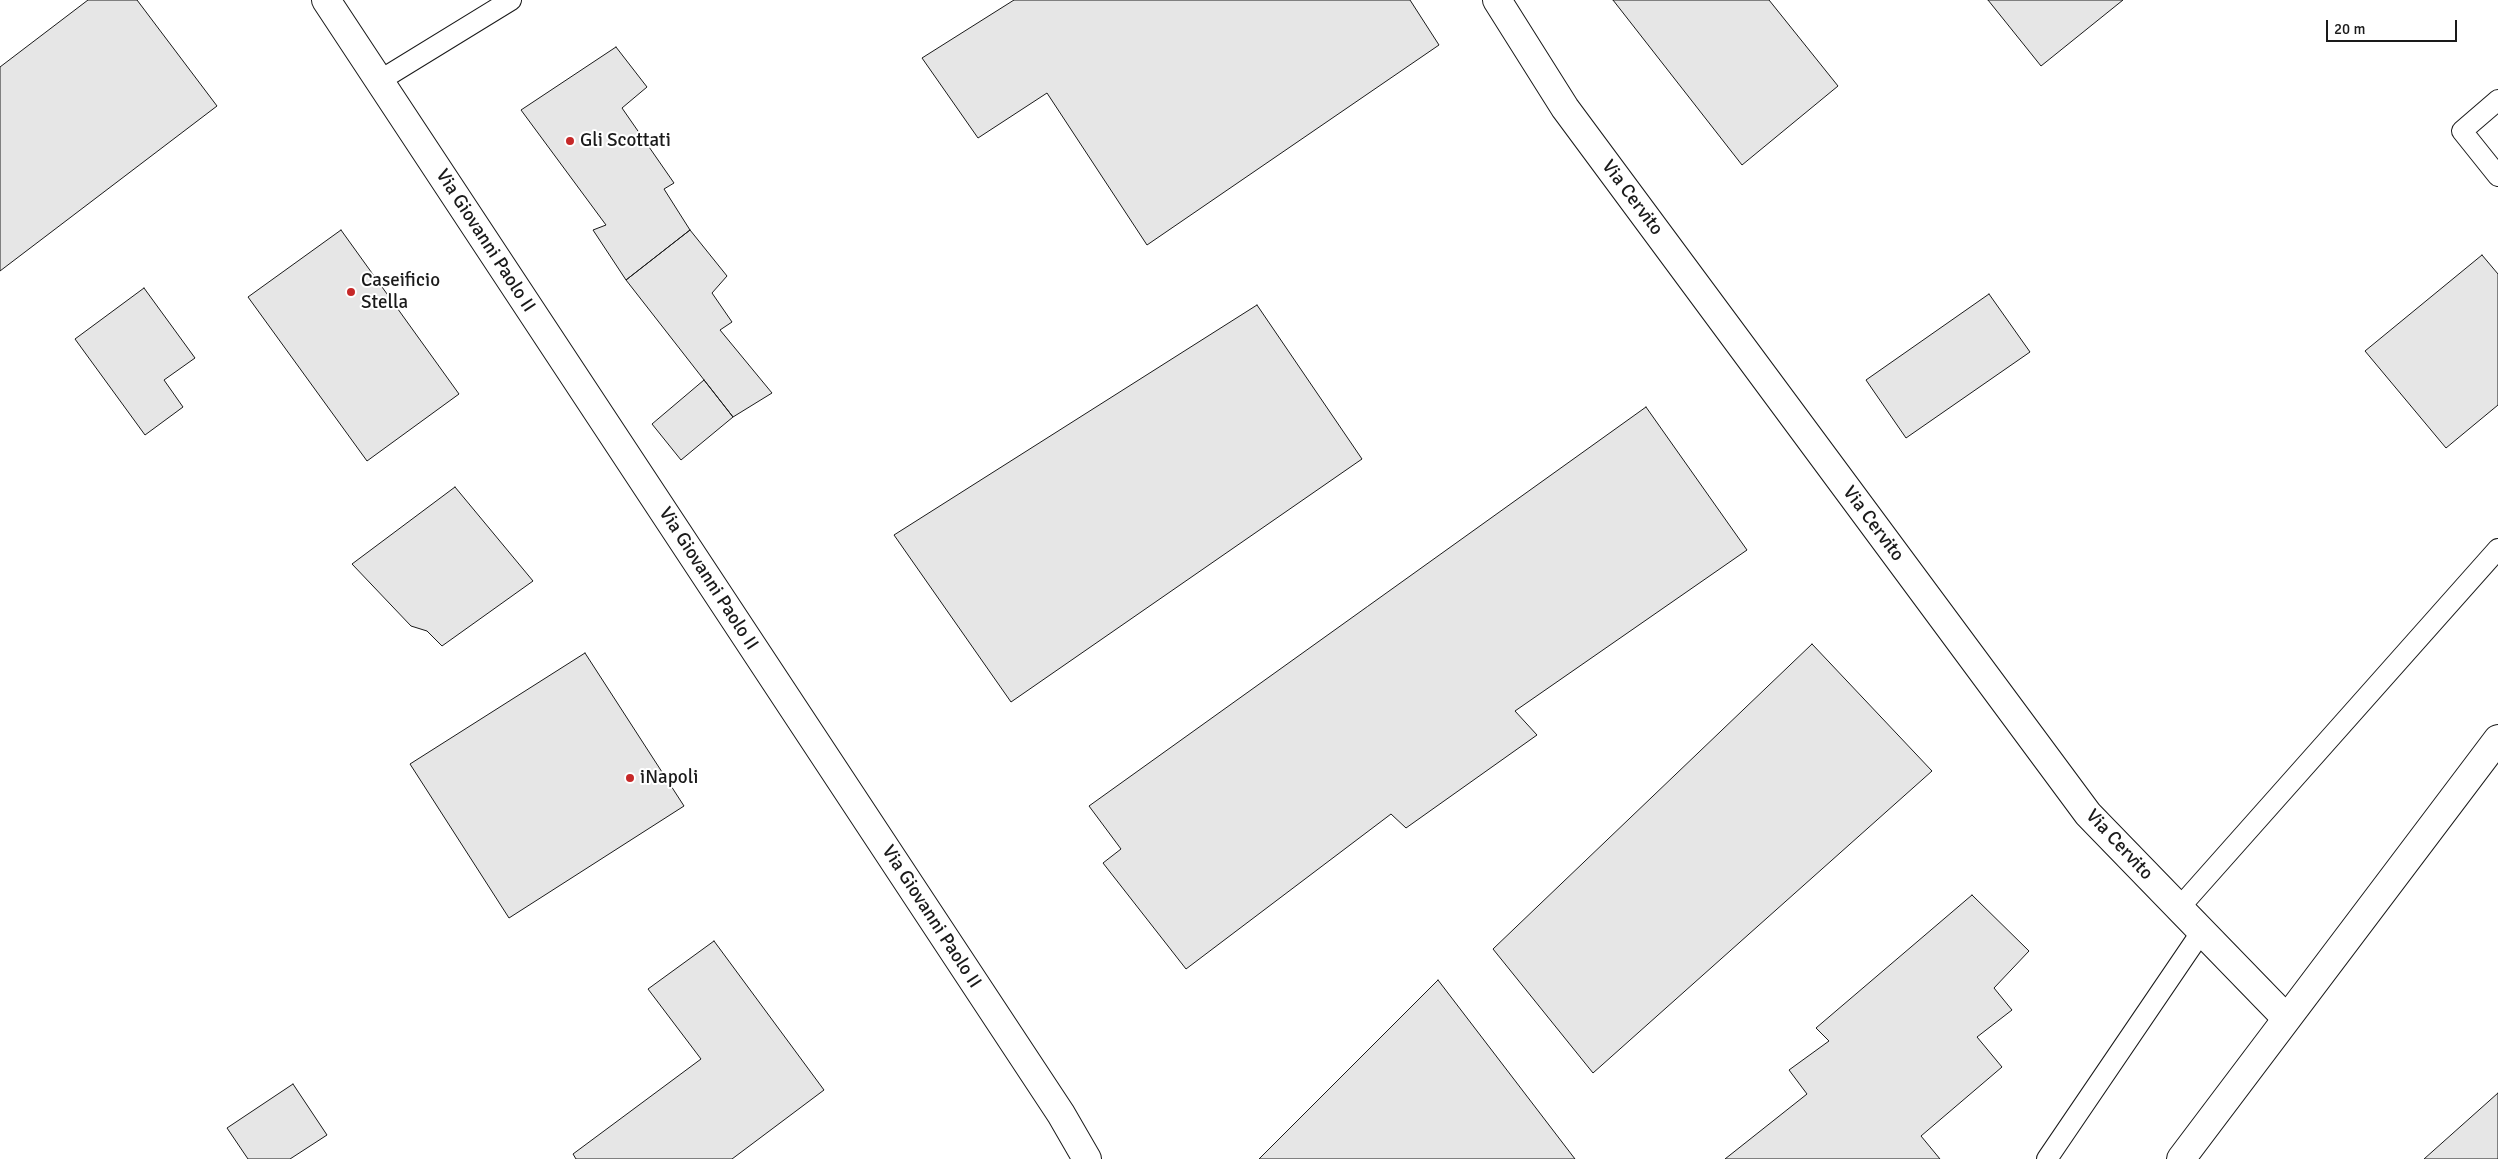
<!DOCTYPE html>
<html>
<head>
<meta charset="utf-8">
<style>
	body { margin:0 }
	#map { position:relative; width:2498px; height:1159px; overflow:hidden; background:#fff; font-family:Signika,sans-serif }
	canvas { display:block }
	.scale { position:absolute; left:2326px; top:20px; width:131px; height:22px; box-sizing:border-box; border:2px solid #1a1a1a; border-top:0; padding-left:6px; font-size:15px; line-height:18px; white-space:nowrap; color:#1a1a1a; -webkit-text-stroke:4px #fff; paint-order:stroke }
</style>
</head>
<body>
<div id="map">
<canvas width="2498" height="1159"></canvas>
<div class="scale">20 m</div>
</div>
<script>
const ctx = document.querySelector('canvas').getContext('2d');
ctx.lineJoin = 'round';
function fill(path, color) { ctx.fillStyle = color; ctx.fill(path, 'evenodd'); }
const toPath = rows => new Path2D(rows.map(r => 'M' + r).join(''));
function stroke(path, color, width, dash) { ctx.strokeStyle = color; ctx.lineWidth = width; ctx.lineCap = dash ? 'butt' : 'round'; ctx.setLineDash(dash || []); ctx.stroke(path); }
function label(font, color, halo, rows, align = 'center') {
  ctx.font = font + ' Signika,sans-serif'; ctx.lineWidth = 4; ctx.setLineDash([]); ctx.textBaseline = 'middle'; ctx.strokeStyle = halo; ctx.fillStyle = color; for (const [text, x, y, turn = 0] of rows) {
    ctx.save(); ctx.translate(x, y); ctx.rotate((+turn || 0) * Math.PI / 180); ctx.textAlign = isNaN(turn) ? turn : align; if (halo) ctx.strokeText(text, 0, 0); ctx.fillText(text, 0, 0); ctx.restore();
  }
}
const building = toPath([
	[88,0,137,0,217,106,0,271,0,67,88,0],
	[1014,0,1410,0,1439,45,1147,245,1047,93,978,138,922,58,1014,0],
	[1613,0,1769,0,1838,86,1742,165,1613,0],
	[1988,0,2123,0,2041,66,1988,0],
	[616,47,647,87,622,108,674,183,664,189,690,230,626,280,593,230,606,225,521,110,616,47],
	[341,230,459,394,367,461,248,297,341,230],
	[690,230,727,276,712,293,732,322,720,330,772,393,733,417,626,280,690,230],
	[2482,255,2498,274,2498,405,2446,448,2365,351,2482,255],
	[144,288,195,358,164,380,183,407,145,435,75,339,144,288],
	[1989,294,2030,352,1906,438,1866,380,1989,294],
	[1257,305,1362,459,1011,702,894,535,1257,305],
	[704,380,733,417,681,460,652,424,704,380],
	[1646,407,1747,550,1515,711,1537,735,1406,828,1391,814,1186,969,1103,863,1121,849,1089,806,1646,407],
	[455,487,533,581,442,646,427,631,411,626,352,564,455,487],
	[1812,644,1932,771,1593,1073,1493,949,1812,644],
	[585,653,684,806,509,918,410,764,585,653],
	[1972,895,2029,951,1994,988,2012,1010,1977,1037,2002,1067,1921,1136,1940,1159,1725,1159,1807,1094,1789,1070,1829,1041,1816,1028,1972,895],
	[714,941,824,1090,732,1159,576,1159,573,1154,701,1059,648,989,714,941],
	[1438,980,1575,1159,1259,1159,1438,980],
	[293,1084,327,1135,290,1159,248,1159,227,1128,293,1084],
	[2498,1093,2498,1159,2424,1159,2498,1093]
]);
fill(building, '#e6e6e6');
stroke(building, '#1a1a1a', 1);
const lane = toPath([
	[379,81,511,0],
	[2498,100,2462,131,2498,176],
	[2179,908,2498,549],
	[2047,1159,2202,931]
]);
const street = toPath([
	[1497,0,1565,108,2088,814,2286,1018]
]);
const secondary = toPath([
	[326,0,1061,1114,1087,1159],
	[2181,1159,2498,739]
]);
stroke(lane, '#1a1a1a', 22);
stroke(street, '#1a1a1a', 30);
stroke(secondary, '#1a1a1a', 30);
stroke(lane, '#fff', 20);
stroke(street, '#fff', 28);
stroke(secondary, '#fff', 28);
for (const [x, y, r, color] of [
	[570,141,5,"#c62828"],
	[351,292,5,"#c62828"],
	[630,778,5,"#c62828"]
]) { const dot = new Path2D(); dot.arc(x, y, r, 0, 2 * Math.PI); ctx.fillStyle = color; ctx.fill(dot); stroke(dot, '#fff', 2); }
label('19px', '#1a1a1a', '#fff', [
	["Gli Scottati",580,141],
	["Caseificio",361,281],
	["Stella",361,303],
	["iNapoli",640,778]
], 'left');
label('19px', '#1a1a1a', '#fff', [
	["Via Cervito",1632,198,53],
	["Via Giovanni Paolo II",485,241,57],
	["Via Cervito",1873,524,53],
	["Via Giovanni Paolo II",708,579,57],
	["Via Cervito",2119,845,47],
	["Via Giovanni Paolo II",931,917,57]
]);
</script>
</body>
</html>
